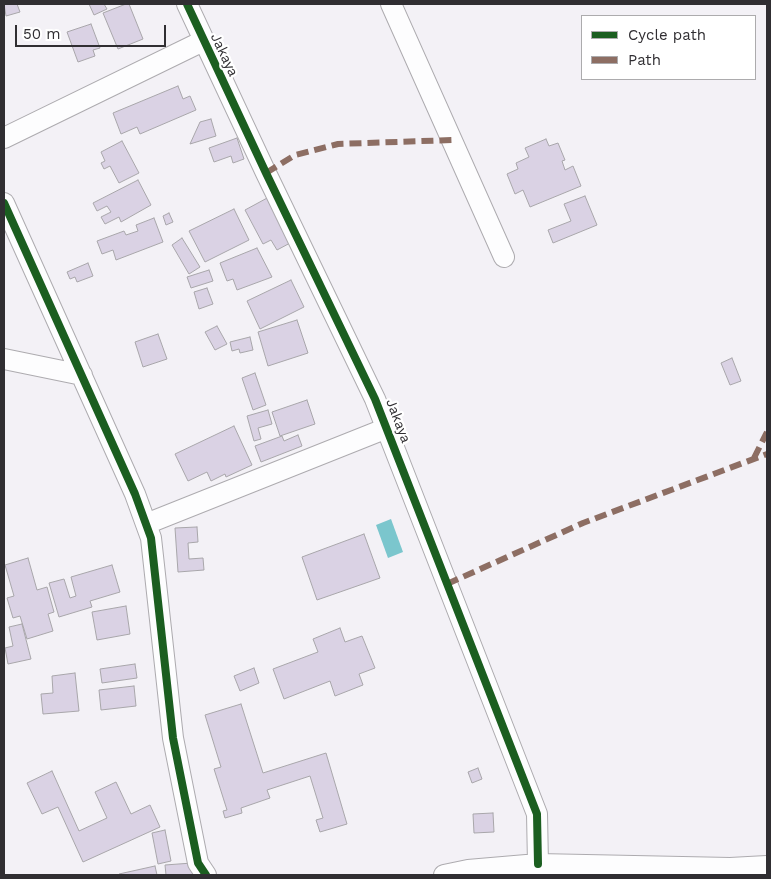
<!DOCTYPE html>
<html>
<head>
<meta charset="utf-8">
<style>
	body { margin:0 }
	#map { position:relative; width:771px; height:879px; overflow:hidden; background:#f3f1f6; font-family:"Work Sans",sans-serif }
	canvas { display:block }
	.frame { position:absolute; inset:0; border:5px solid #302e32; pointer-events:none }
	.legend { position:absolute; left:581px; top:15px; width:175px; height:65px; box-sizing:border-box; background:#fff; border:1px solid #acabad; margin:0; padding:6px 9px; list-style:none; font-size:15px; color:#302e32 }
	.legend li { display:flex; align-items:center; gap:10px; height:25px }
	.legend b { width:25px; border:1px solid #acabad }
	.scale { position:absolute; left:15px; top:25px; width:151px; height:22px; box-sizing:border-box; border:2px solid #302e32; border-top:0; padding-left:6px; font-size:15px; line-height:18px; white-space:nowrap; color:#302e32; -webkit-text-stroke:4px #fff; paint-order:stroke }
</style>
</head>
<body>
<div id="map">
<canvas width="771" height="879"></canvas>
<div class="frame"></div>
<ul class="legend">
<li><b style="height:6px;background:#1b5e20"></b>Cycle path</li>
<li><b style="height:6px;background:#8d6e63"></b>Path</li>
</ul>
<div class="scale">50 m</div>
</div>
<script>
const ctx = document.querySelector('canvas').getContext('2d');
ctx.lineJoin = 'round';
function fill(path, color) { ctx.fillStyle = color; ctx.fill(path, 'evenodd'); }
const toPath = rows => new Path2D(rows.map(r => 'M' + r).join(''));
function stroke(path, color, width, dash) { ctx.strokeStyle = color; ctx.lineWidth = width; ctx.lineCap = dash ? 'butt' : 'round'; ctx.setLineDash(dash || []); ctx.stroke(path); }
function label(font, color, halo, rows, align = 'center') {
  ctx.font = font + ' "Work Sans",sans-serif'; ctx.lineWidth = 4.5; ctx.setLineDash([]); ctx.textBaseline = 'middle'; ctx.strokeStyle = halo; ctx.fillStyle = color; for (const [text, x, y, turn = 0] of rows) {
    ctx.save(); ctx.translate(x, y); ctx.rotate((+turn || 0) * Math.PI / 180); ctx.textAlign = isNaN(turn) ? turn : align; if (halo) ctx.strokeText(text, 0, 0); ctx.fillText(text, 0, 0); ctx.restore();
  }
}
fill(toPath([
	[391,519,403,552,388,558,376,525]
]), '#7bc6cd');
const building = toPath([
	[4,4,17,4,20,12,6,16,4,4],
	[89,4,104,4,107,9,94,15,89,4],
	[126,4,129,4,143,39,118,49,103,13,126,4],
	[91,24,100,48,93,50,95,56,78,62,67,32,91,24],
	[178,86,183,99,190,96,196,110,140,134,137,127,121,134,113,113,178,86],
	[211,119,216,136,190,144,200,122,211,119],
	[237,138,244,159,233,163,231,156,214,162,209,148,237,138],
	[546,139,549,146,558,143,565,160,562,161,565,170,573,166,581,186,530,207,523,190,515,194,507,174,518,169,516,163,529,157,525,148,546,139],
	[122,141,139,173,119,183,110,166,104,169,101,163,105,161,101,152,122,141],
	[138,180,151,205,121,222,119,217,105,224,101,217,111,212,107,206,97,211,93,203,138,180],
	[585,196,597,225,553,243,548,230,571,221,564,204,585,196],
	[269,197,292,242,277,250,271,240,263,244,245,210,269,197],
	[234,209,249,240,205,262,189,231,234,209],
	[169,213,173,222,166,225,163,216,169,213],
	[154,218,163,242,116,260,113,250,102,254,97,241,124,231,126,235,138,231,136,225,154,218],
	[182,238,200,267,189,274,172,245,182,238],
	[257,248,272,277,237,290,233,279,227,281,220,263,257,248],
	[88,263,93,276,77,282,75,277,70,279,67,272,88,263],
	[209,270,213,281,191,288,187,277,209,270],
	[291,280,304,307,260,329,247,301,291,280],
	[207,288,213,304,199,309,194,292,207,288],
	[297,320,308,353,268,366,258,332,297,320],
	[217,326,227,344,215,350,205,332,217,326],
	[158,334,167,359,143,367,135,342,158,334],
	[250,337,253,350,240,353,239,349,232,351,230,342,250,337],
	[732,358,741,381,730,385,721,363,732,358],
	[255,373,266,405,253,410,242,378,255,373],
	[307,400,315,424,280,436,272,412,307,400],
	[268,410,272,424,258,428,261,439,254,441,247,416,268,410],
	[234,426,252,465,226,477,225,474,211,481,207,472,188,481,175,454,234,426],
	[298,435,302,446,261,462,255,446,282,436,284,441,298,435],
	[197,527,198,542,188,543,189,559,203,558,204,570,178,572,175,528,197,527],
	[364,534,380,578,317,600,302,557,364,534],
	[28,558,37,590,47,587,54,612,48,614,53,631,27,639,20,616,13,618,7,598,14,596,5,565,28,558],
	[112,565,120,592,90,601,92,607,59,617,49,583,64,579,70,598,76,596,71,577,112,565],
	[126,606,130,634,97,640,92,612,126,606],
	[22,624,31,659,8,664,5,648,13,646,9,627,22,624],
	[340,628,345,642,362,636,375,668,359,674,363,685,335,696,330,681,284,699,273,669,318,652,313,639,340,628],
	[135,664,137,678,102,683,100,669,135,664],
	[254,668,259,683,240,691,234,676,254,668],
	[75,673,79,711,43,714,41,694,53,693,52,676,75,673],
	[134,686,136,706,101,710,99,690,134,686],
	[241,704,263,773,326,753,347,824,320,832,316,820,323,818,310,776,267,790,270,798,241,808,242,813,225,818,223,811,227,810,214,769,221,767,205,715,241,704],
	[478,768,482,779,472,783,468,772,478,768],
	[52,771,79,831,107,818,95,792,116,782,131,814,150,805,160,827,83,862,58,807,42,814,27,783,52,771],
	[493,813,494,832,474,833,473,814,493,813],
	[165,830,171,861,158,864,152,833,165,830],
	[192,863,193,875,166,875,165,865,192,863],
	[155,866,157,875,119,875,119,874,155,866]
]);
fill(building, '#dad2e4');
stroke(building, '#a8a6aa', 1);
const minor = toPath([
	[187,4,266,173,375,399,537,814,538,864],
	[391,4,504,257],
	[4,138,203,41],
	[4,203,135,494,151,538,173,738,198,863,206,875],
	[4,359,82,375],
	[146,524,387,428],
	[444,875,468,870,538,864,730,868,767,866]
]);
stroke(minor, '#adabaf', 22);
stroke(minor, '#fdfdfe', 20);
stroke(toPath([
	[266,173,295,155,338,144,452,140],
	[754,458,767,432],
	[447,584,583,523,767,454]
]), '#8d6e63', 6, [12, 6]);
stroke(toPath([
	[187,4,266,173,375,399,537,814,538,864],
	[4,203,135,494,151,538,173,738,198,863,206,875]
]), '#1b5e20', 8);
label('14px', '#302e32', '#fff', [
	["Jakaya",224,55,65],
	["Jakaya",398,421,69]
]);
</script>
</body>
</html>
